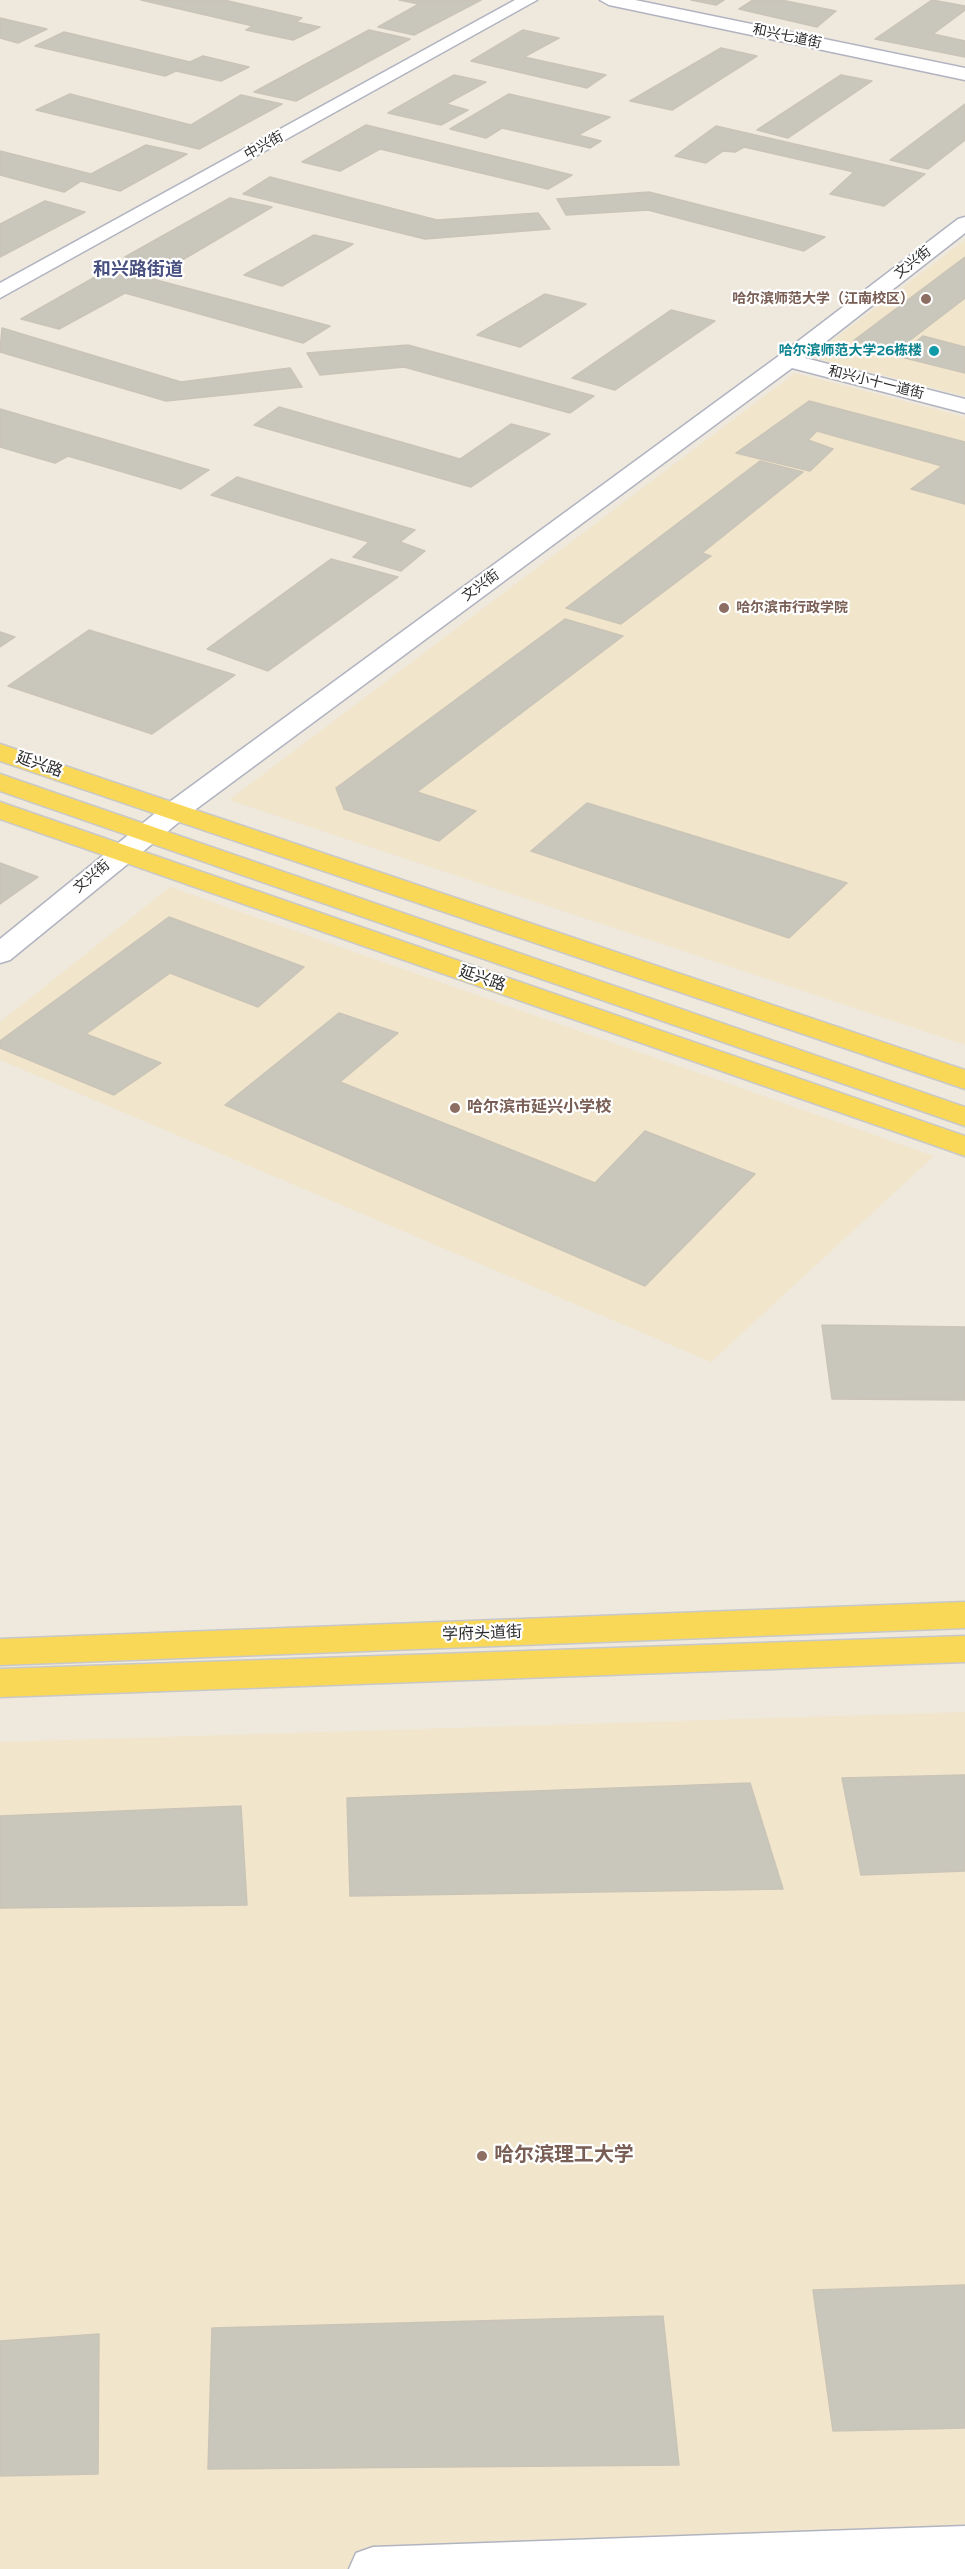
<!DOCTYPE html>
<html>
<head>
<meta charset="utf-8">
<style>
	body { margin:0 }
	canvas { display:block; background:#eee8dd }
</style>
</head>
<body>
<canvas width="965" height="2569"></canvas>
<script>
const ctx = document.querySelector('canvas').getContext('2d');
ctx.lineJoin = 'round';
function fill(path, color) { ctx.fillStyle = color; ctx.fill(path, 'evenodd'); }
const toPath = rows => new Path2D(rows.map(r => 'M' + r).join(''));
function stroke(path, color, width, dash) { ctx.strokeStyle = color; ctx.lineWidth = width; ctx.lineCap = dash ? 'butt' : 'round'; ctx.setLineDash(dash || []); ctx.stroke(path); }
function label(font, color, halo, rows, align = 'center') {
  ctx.font = font + ' "Varela Round","Noto Sans SC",sans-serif'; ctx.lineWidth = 4.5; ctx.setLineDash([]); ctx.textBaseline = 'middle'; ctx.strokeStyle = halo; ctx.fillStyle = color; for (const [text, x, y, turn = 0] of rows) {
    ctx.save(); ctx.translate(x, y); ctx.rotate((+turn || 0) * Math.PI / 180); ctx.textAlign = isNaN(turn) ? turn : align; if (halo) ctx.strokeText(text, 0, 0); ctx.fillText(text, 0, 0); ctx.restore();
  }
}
fill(toPath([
	[965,240,965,396,811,357],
	[795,373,965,417,965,1045,229,800],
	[170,887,934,1156,711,1362,0,1060,0,1022],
	[965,1712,965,2569,0,2569,0,1742]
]), '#f1e6cc');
const building = toPath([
	[141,0,224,0,302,18,296,22,320,27,293,40,246,30,253,26,141,0],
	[399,0,481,0,414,35,378,27,419,4,399,0],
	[691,0,724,0,716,5,691,0],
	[753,0,781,0,836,11,817,27,739,9,753,0],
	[932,0,965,6,965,10,933,34,965,41,965,57,875,39,932,0],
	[0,18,47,29,18,43,0,38,0,18],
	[369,30,410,39,296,101,254,92,369,30],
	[523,30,559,38,524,57,606,75,587,88,471,61,523,30],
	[64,32,190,62,203,56,249,67,221,81,176,71,165,76,35,46,64,32],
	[721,48,757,56,672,110,630,101,721,48],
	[454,75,486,82,446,104,468,110,441,125,388,113,454,75],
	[841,75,872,81,788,138,757,130,841,75],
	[70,94,191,125,241,95,282,104,199,149,36,110,70,94],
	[509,94,610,117,578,135,601,141,590,148,502,128,486,138,450,129,509,94],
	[965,104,965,140,928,169,890,160,965,104],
	[366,125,572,175,548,189,380,149,340,171,302,162,366,125],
	[716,126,925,174,884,206,830,194,854,172,744,147,735,152,723,151,706,163,675,156,716,126],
	[146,145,187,154,120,191,81,181,64,192,0,175,0,151,91,174,146,145],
	[270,177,437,220,538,213,550,229,425,239,243,194,270,177],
	[649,192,825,237,804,251,648,210,566,215,557,199,649,192],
	[230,198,272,207,167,269,125,257,230,198],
	[45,201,85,212,0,257,0,224,45,201],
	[314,235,353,244,282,286,244,275,314,235],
	[965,257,965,298,896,351,853,341,965,257],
	[111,268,330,326,303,343,125,293,59,329,21,319,111,268],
	[545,294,586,304,520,347,477,335,545,294],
	[671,310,715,321,615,390,572,378,671,310],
	[2,328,181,382,290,368,302,387,166,401,0,352,2,328],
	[923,336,965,347,965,373,897,356,923,336],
	[408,345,594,396,570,413,404,367,320,375,307,353,408,345],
	[809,401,965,442,965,504,911,489,942,466,817,431,808,440,833,449,810,471,736,453,809,401],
	[279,407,460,459,511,424,550,434,471,487,254,425,279,407],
	[0,409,209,470,181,489,68,456,55,463,0,447,0,409],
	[760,461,803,472,702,553,711,556,621,624,566,608,760,461],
	[237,477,415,530,400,542,425,551,401,571,353,557,369,542,211,495,237,477],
	[331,559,398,577,268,671,207,649,331,559],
	[565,619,623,636,417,792,476,811,439,841,344,809,336,788,565,619],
	[89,630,235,675,152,734,8,686,89,630],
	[0,632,15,637,0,647,0,632],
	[587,803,847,883,789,938,531,851,587,803],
	[0,863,38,877,0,904,0,863],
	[169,917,304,967,258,1007,170,973,86,1034,161,1063,114,1095,0,1048,0,1041,169,917],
	[339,1013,398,1033,340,1082,595,1183,645,1131,755,1174,645,1286,225,1105,339,1013],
	[822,1325,965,1327,965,1400,832,1399,822,1325],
	[965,1775,965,1871,861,1875,842,1778,965,1775],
	[750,1783,783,1889,350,1896,347,1798,750,1783],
	[241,1806,247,1905,0,1908,0,1816,241,1806],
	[965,2285,965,2428,833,2431,813,2290,965,2285],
	[663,2316,679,2465,208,2469,212,2328,663,2316],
	[99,2334,98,2474,0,2476,0,2341,99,2334]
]);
fill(building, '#c9c6bc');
stroke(building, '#cac4b7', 1.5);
const minor = toPath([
	[515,0,537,0,0,298,0,283,515,0],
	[600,0,635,0,965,68,965,80,609,5,600,0],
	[965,217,965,233,805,358,965,399,965,413,792,368,184,818,10,960,0,963,0,939,164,806,780,355,958,219,965,217],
	[965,2526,965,2569,349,2569,356,2553,373,2547,965,2526]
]);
const major = toPath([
	[0,744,965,1070,965,1089,0,761,0,744],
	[0,774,965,1107,965,1126,0,791,0,774],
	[0,802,965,1136,965,1156,0,819,0,802],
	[965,1602,965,1628,0,1665,0,1639,965,1602],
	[965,1636,965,1662,0,1697,0,1669,965,1636]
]);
stroke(minor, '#b1b4c0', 3);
stroke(major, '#c8c8c8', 3);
fill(minor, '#fff');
fill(major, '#fad857');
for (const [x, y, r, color] of [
	[926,299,6,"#8d6e63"],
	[934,351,6,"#0f9aa8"],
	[724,608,6,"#8d6e63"],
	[455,1108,6,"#8d6e63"],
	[482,2156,6,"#8d6e63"]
]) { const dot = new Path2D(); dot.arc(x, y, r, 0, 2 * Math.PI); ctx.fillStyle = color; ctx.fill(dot); stroke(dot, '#fff', 2); }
label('14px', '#2c2c2c', '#fff', [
	["和兴七道街",787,37,12],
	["中兴街",264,146,-29],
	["文兴街",913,263,-38],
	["和兴小十一道街",876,383,14],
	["文兴街",481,586,-36],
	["文兴街",92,877,-40]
]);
label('bold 14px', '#785e54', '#fff', [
	["哈尔滨师范大学（江南校区）",914,299],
	["哈尔滨市行政学院",736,608,"left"]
], 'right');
label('bold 14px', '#0d838f', '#fff', [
	["哈尔滨师范大学26栋楼",922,351]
], 'right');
label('16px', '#2c2c2c', '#fff', [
	["延兴路",39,765,19],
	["延兴路",482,979,19],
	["学府头道街",482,1634,-2]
]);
label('bold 16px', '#785e54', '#fff', [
	["哈尔滨市延兴小学校",467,1108]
], 'left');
label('bold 18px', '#495180', '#fff', [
	["和兴路街道",138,270]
]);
label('bold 20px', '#785e54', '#fff', [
	["哈尔滨理工大学",494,2156]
], 'left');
</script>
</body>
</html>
